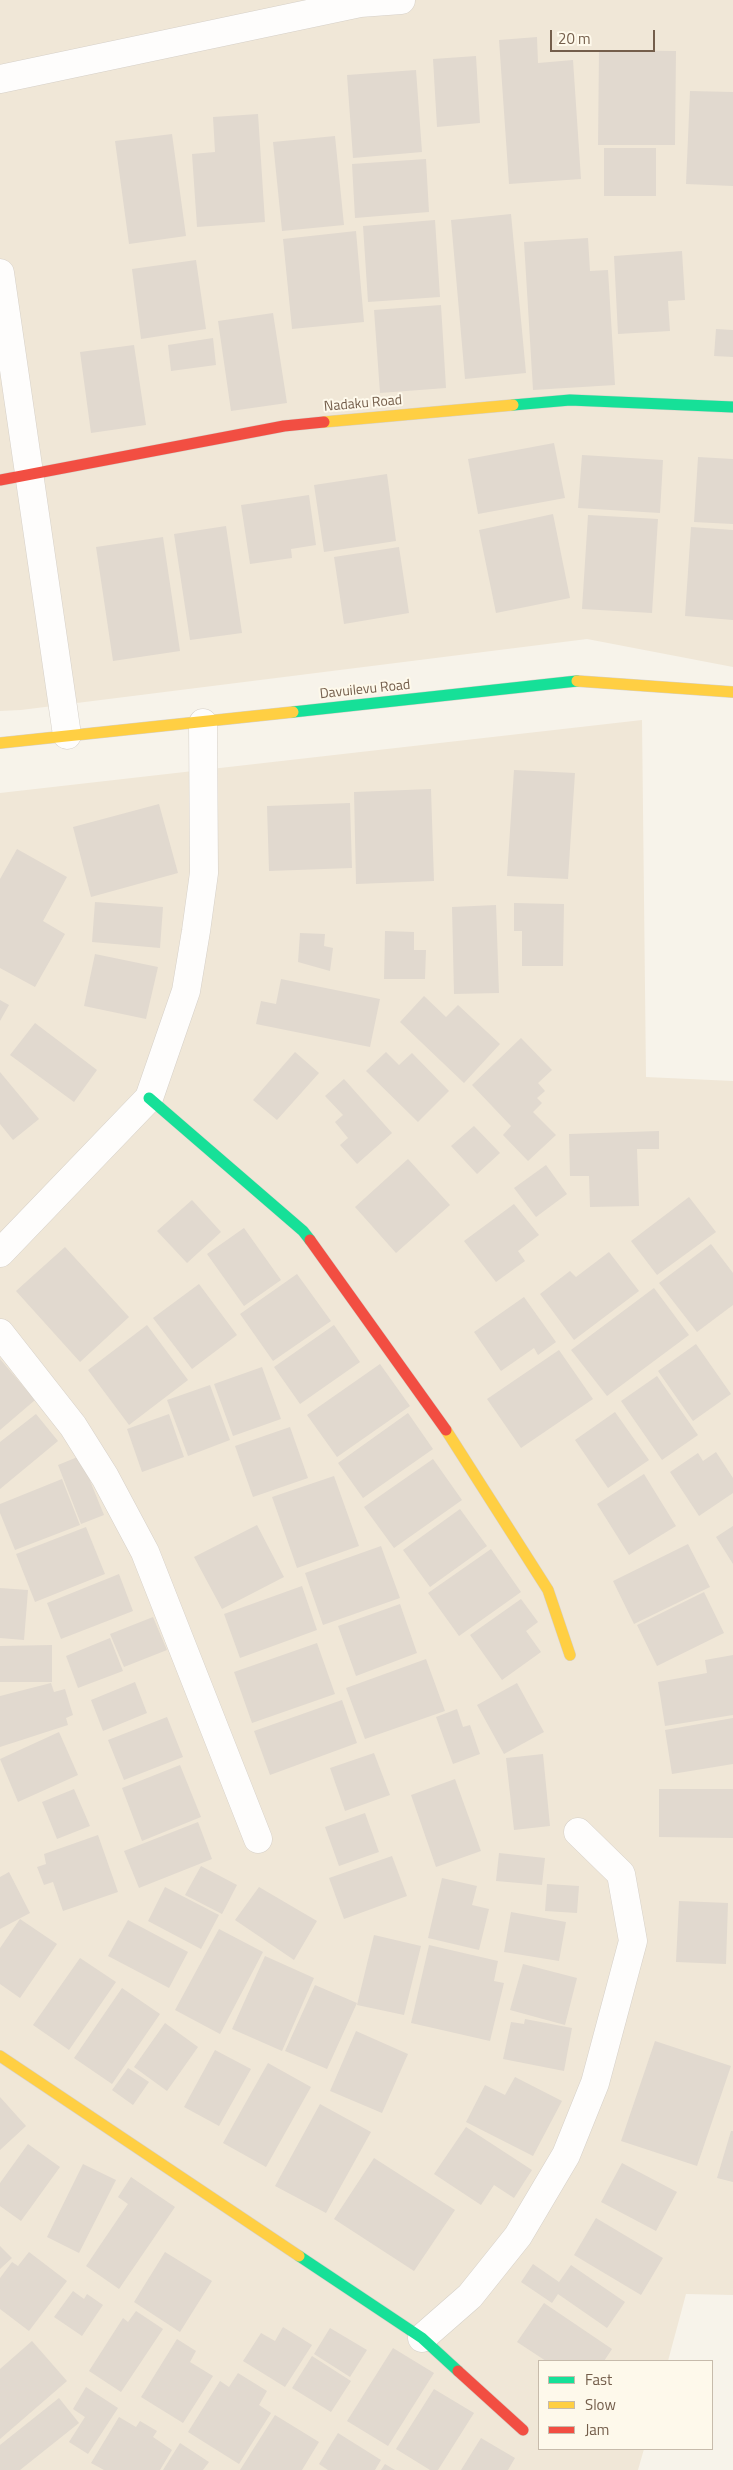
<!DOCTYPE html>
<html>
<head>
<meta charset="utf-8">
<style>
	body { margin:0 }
	#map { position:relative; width:733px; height:2470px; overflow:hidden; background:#f7f3ea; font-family:"Titillium Web",sans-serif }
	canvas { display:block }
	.legend { position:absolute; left:538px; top:2360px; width:175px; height:90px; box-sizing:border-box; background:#fef9eb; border:1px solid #c7bbab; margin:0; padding:6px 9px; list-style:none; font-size:15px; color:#745e4b }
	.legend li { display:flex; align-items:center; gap:10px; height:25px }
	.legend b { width:25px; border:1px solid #c7bbab }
	.scale { position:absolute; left:550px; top:30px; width:105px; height:22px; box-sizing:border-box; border:2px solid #745e4b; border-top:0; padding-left:6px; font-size:15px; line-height:18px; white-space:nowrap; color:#745e4b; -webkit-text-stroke:4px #fef9eb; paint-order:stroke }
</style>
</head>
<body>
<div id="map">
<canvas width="733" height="2470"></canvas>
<ul class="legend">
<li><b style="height:6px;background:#16e098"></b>Fast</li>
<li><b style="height:6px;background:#ffcf43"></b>Slow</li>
<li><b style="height:6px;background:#f24e42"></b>Jam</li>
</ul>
<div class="scale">20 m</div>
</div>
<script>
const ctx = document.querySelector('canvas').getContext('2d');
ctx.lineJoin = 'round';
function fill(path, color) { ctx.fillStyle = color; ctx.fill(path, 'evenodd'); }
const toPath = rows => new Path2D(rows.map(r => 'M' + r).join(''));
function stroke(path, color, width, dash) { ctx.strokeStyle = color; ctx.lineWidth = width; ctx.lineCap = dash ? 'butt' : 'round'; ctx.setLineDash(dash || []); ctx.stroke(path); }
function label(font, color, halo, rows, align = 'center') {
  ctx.font = font + ' "Titillium Web",sans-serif'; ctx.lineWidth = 4; ctx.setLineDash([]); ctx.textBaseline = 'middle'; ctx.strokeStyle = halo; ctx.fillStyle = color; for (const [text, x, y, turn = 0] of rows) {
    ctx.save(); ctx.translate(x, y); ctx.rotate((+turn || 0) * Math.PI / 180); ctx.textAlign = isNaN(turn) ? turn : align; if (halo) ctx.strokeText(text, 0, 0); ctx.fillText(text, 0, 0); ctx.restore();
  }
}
fill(toPath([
	[0,0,733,0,733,667,587,639,21,710,0,711],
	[642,720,646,1077,733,1081,733,2295,686,2294,668,2361,539,2361,539,2449,644,2449,638,2470,0,2470,0,793]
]), '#f0e7d7');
fill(toPath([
	[537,37,538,63,573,60,581,179,509,184,499,40],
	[599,50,676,51,675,145,598,145],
	[476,56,480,123,437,127,433,59],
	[416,70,422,152,353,158,347,75],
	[690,91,733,92,733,186,686,184],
	[258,114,265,222,197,227,192,154,215,152,213,117],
	[172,134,186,236,129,244,115,141],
	[335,136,344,225,282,231,273,142],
	[604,148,656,148,656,196,604,196],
	[426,159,429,212,355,218,352,164],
	[511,214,526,373,465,379,451,220],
	[435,220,440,297,368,302,363,226],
	[356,231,364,322,292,329,283,239],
	[588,238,590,271,608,270,615,385,533,390,524,242],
	[682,251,685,300,668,301,670,331,618,334,614,256],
	[196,260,206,329,141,339,132,269],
	[441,305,446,388,380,393,374,310],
	[273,313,287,403,231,411,218,321],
	[716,329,733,330,733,357,714,356],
	[213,338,216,365,171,371,168,345],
	[134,345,146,425,91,433,80,352],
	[554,443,565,498,478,514,468,459],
	[582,455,663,460,660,513,578,508],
	[698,457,733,459,733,524,694,522],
	[387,474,396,541,324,552,314,485],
	[309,495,316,545,291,549,292,558,250,564,241,505],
	[553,514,570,598,496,613,479,530],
	[588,515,658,519,652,613,582,609],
	[226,526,242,633,190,640,174,534],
	[691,527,733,530,733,620,685,616],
	[163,537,180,651,113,661,96,547],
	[399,547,409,613,344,624,334,557],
	[514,770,575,773,568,879,507,876],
	[431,789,434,881,356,884,354,792],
	[350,803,352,868,269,871,267,806],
	[159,804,178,873,91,897,73,827],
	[17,849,67,877,43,921,65,934,35,987,0,968,0,879],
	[95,902,163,907,160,948,92,942],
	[514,903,564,904,563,966,522,966,522,931,514,931],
	[496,905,499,993,454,994,452,907],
	[385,931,414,932,414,950,426,950,425,979,384,979],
	[300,933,325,934,324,946,333,948,330,971,298,962],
	[95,954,158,967,146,1019,84,1006],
	[281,979,380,999,370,1047,256,1024,261,1001,276,1004],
	[424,996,446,1017,458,1005,500,1044,464,1083,400,1022],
	[0,1000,9,1005,0,1021],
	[35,1023,97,1070,74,1102,10,1055],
	[521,1038,552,1070,538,1083,545,1091,537,1098,542,1103,533,1112,556,1135,528,1161,503,1135,511,1126,472,1085],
	[295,1052,319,1073,277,1120,253,1100],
	[386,1052,399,1065,412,1053,449,1091,418,1122,366,1071],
	[0,1072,39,1119,13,1140,0,1124],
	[344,1079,392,1133,357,1164,340,1145,348,1138,335,1122,343,1115,325,1096],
	[474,1126,500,1153,477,1174,451,1146],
	[659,1131,659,1149,637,1149,639,1206,590,1207,589,1176,570,1176,569,1134],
	[408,1159,450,1205,396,1253,355,1207],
	[546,1165,567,1194,536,1217,514,1188],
	[689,1197,716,1232,657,1275,631,1241],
	[192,1200,221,1232,187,1263,157,1231],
	[514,1204,539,1235,518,1251,525,1261,496,1282,464,1241],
	[244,1228,281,1280,244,1306,207,1254],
	[711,1244,733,1273,733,1305,697,1332,659,1283],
	[65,1247,129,1317,80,1362,16,1291],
	[609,1252,639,1291,574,1340,540,1294,570,1271,576,1277],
	[297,1274,331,1321,273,1361,240,1314],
	[199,1284,237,1335,192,1369,153,1318],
	[654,1288,689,1335,607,1396,571,1350],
	[524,1297,556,1342,538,1355,534,1348,501,1371,474,1332],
	[147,1325,188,1380,129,1425,88,1370],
	[334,1325,360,1362,300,1404,274,1367],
	[696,1344,731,1394,693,1421,658,1371],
	[559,1350,593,1399,521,1448,487,1399],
	[0,1359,35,1400,0,1430],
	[380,1364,410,1406,337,1457,307,1415],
	[262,1367,281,1419,233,1436,214,1384],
	[657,1376,698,1435,662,1460,621,1401],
	[210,1385,230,1440,188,1456,167,1400],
	[615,1412,649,1460,608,1488,575,1440],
	[408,1413,433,1449,363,1498,338,1463],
	[36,1414,58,1441,0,1489,0,1442],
	[169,1414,184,1457,142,1472,127,1429],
	[290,1427,308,1478,253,1497,235,1446],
	[716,1452,733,1478,733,1493,699,1516,670,1472,698,1453,703,1461],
	[80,1456,104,1515,81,1524,58,1465],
	[433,1459,462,1500,394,1548,364,1507],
	[644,1474,676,1526,629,1555,597,1504],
	[334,1476,359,1546,297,1568,272,1497],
	[62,1479,80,1525,15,1550,0,1513,0,1504],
	[460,1509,487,1546,430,1587,403,1550],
	[257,1525,284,1577,222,1609,194,1557],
	[733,1526,733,1564,716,1537],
	[86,1527,105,1574,35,1602,16,1554],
	[688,1544,710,1587,634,1624,613,1581],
	[381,1546,400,1598,323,1625,305,1573],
	[491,1549,521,1592,459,1636,428,1593],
	[119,1574,133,1611,61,1639,47,1603],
	[302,1586,317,1630,240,1658,224,1614],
	[0,1588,28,1590,24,1640,0,1638],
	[704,1592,724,1633,657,1666,637,1625],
	[521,1599,538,1622,526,1631,541,1652,502,1680,470,1635],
	[400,1604,417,1653,356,1676,338,1626],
	[153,1617,167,1650,124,1667,110,1634],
	[110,1638,123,1671,78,1688,66,1656],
	[317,1643,335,1694,252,1723,234,1672],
	[52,1645,52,1682,0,1682,0,1646],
	[733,1655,733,1715,665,1726,658,1682,707,1673,705,1660],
	[426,1659,445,1711,365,1739,346,1688],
	[135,1682,147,1713,103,1731,91,1700],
	[51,1683,54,1692,65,1689,73,1715,66,1718,68,1725,0,1747,0,1696],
	[517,1683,544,1732,504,1754,477,1705],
	[342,1700,357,1743,270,1775,254,1731],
	[457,1709,463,1727,470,1725,480,1754,453,1764,436,1717],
	[167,1717,183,1757,124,1780,108,1740],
	[733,1718,733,1764,672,1774,665,1730],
	[59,1732,78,1775,18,1802,0,1759],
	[374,1753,390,1795,345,1811,330,1768],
	[543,1754,550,1826,514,1830,506,1758],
	[180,1765,201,1817,142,1841,122,1788],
	[455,1779,481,1851,436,1867,411,1795],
	[74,1789,90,1826,57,1839,42,1802],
	[659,1789,733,1789,733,1838,659,1837],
	[365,1813,379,1852,339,1866,325,1827],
	[198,1822,212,1859,139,1888,124,1851],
	[98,1835,118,1892,63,1911,53,1882,44,1885,37,1867,46,1864,44,1854],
	[499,1853,545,1858,542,1885,496,1881],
	[392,1856,407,1896,344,1919,329,1878],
	[201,1866,237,1885,222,1914,185,1895],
	[9,1872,30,1913,0,1929,0,1877],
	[442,1878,477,1886,472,1905,489,1909,479,1950,428,1938],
	[547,1884,579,1886,577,1913,545,1911],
	[165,1887,219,1915,201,1949,148,1921],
	[259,1887,317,1921,294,1960,235,1920],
	[679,1901,728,1903,726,1964,676,1962],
	[511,1912,566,1922,559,1961,504,1952],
	[20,1919,57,1944,20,1998,0,1984,0,1948],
	[128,1920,188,1952,169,1988,108,1956],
	[219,1929,263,1952,220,2034,175,2010],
	[374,1935,421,1946,404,2015,357,2005],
	[429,1945,498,1961,494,1981,504,1983,490,2041,411,2023],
	[265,1956,314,1978,282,2051,232,2029],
	[80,1958,116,1982,69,2050,33,2025],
	[523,1964,577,1978,565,2025,510,2010],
	[315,1985,357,2003,327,2069,285,2051],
	[122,1988,160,2014,112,2084,74,2058],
	[525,2019,572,2028,564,2071,503,2059,511,2022,524,2024],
	[165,2023,198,2047,167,2091,134,2067],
	[356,2031,408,2054,382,2113,330,2091],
	[655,2041,731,2066,697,2166,621,2141],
	[215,2050,251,2069,219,2126,184,2107],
	[268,2063,311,2087,266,2167,223,2143],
	[128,2068,149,2082,133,2105,112,2090],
	[515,2077,562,2101,533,2156,466,2122,485,2085,505,2095],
	[0,2097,26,2126,0,2150],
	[320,2104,371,2132,326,2213,275,2186],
	[466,2127,532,2170,514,2198,494,2185,481,2205,434,2174],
	[731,2131,733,2131,733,2182,717,2178],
	[28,2144,60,2167,21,2221,0,2206,0,2183],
	[374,2158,455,2210,414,2271,334,2219],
	[622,2163,677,2192,656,2231,601,2202],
	[83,2164,116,2180,79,2253,47,2237],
	[131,2177,175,2207,119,2289,86,2266,128,2204,118,2197],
	[596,2218,663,2258,641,2295,574,2255],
	[0,2246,12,2258,0,2269],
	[29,2252,67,2281,29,2331,0,2309,0,2278,12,2262,18,2266],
	[165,2252,212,2281,180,2332,134,2302],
	[533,2264,559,2282,571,2265,625,2302,607,2328,558,2294,552,2303,521,2282],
	[73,2291,84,2299,87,2294,103,2305,82,2336,54,2317],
	[544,2303,612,2349,604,2361,546,2361,517,2342],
	[136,2311,163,2329,121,2392,89,2371,123,2318,128,2322],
	[283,2327,312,2345,285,2387,243,2361,261,2333,275,2341],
	[330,2328,367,2350,350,2377,314,2354],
	[177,2339,196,2351,190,2362,213,2376,183,2423,141,2397],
	[32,2341,67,2381,0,2439,0,2369],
	[393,2348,434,2373,388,2446,347,2421],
	[312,2356,351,2381,331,2412,292,2388],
	[238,2373,267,2391,259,2405,271,2413,239,2464,188,2432,220,2381,229,2387],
	[86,2387,118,2408,88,2454,69,2442,85,2417,73,2409],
	[434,2389,474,2413,438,2470,430,2470,396,2449],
	[59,2398,79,2423,20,2470,0,2470,0,2445],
	[275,2415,319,2442,302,2470,240,2470],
	[119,2417,136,2427,140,2421,157,2431,153,2437,172,2450,160,2470,104,2470,91,2463],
	[338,2433,381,2460,375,2470,328,2470,319,2464],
	[481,2438,515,2458,508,2470,461,2470],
	[180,2443,209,2462,203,2470,163,2470],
	[385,2464,395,2470,381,2470]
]), '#e1d9cf');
const street = toPath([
	[0,79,360,3,401,0],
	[0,273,67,735],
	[0,1253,149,1098,186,991,196,931,204,873,203,723],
	[0,1333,73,1426,105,1477,145,1552,258,1839],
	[422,2338,470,2296,518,2236,566,2155,595,2083,633,1941,621,1874,578,1832]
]);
const fast = toPath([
	[513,405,570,400,733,407],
	[293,712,577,681],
	[149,1098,303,1231,310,1240],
	[299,2256,422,2338,458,2371]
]);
const slow = toPath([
	[324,422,513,405],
	[577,681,733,692],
	[0,743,293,712],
	[446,1430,548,1590,570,1655],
	[0,2056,299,2256]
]);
const jam = toPath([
	[0,480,284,426,324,422],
	[310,1240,446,1430],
	[458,2371,523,2430]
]);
stroke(street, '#d6d0c8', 29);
stroke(fast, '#d6d0c8', 12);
stroke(slow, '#d6d0c8', 12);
stroke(jam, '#d6d0c8', 12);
stroke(street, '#fefdfc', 28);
stroke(fast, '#16e098', 11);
stroke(slow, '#ffcf43', 11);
stroke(jam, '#f24e42', 11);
label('14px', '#745e4b', '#fef9eb', [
	["Nadaku Road",363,404,-5],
	["Davuilevu Road",365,690,-6]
]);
</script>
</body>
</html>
